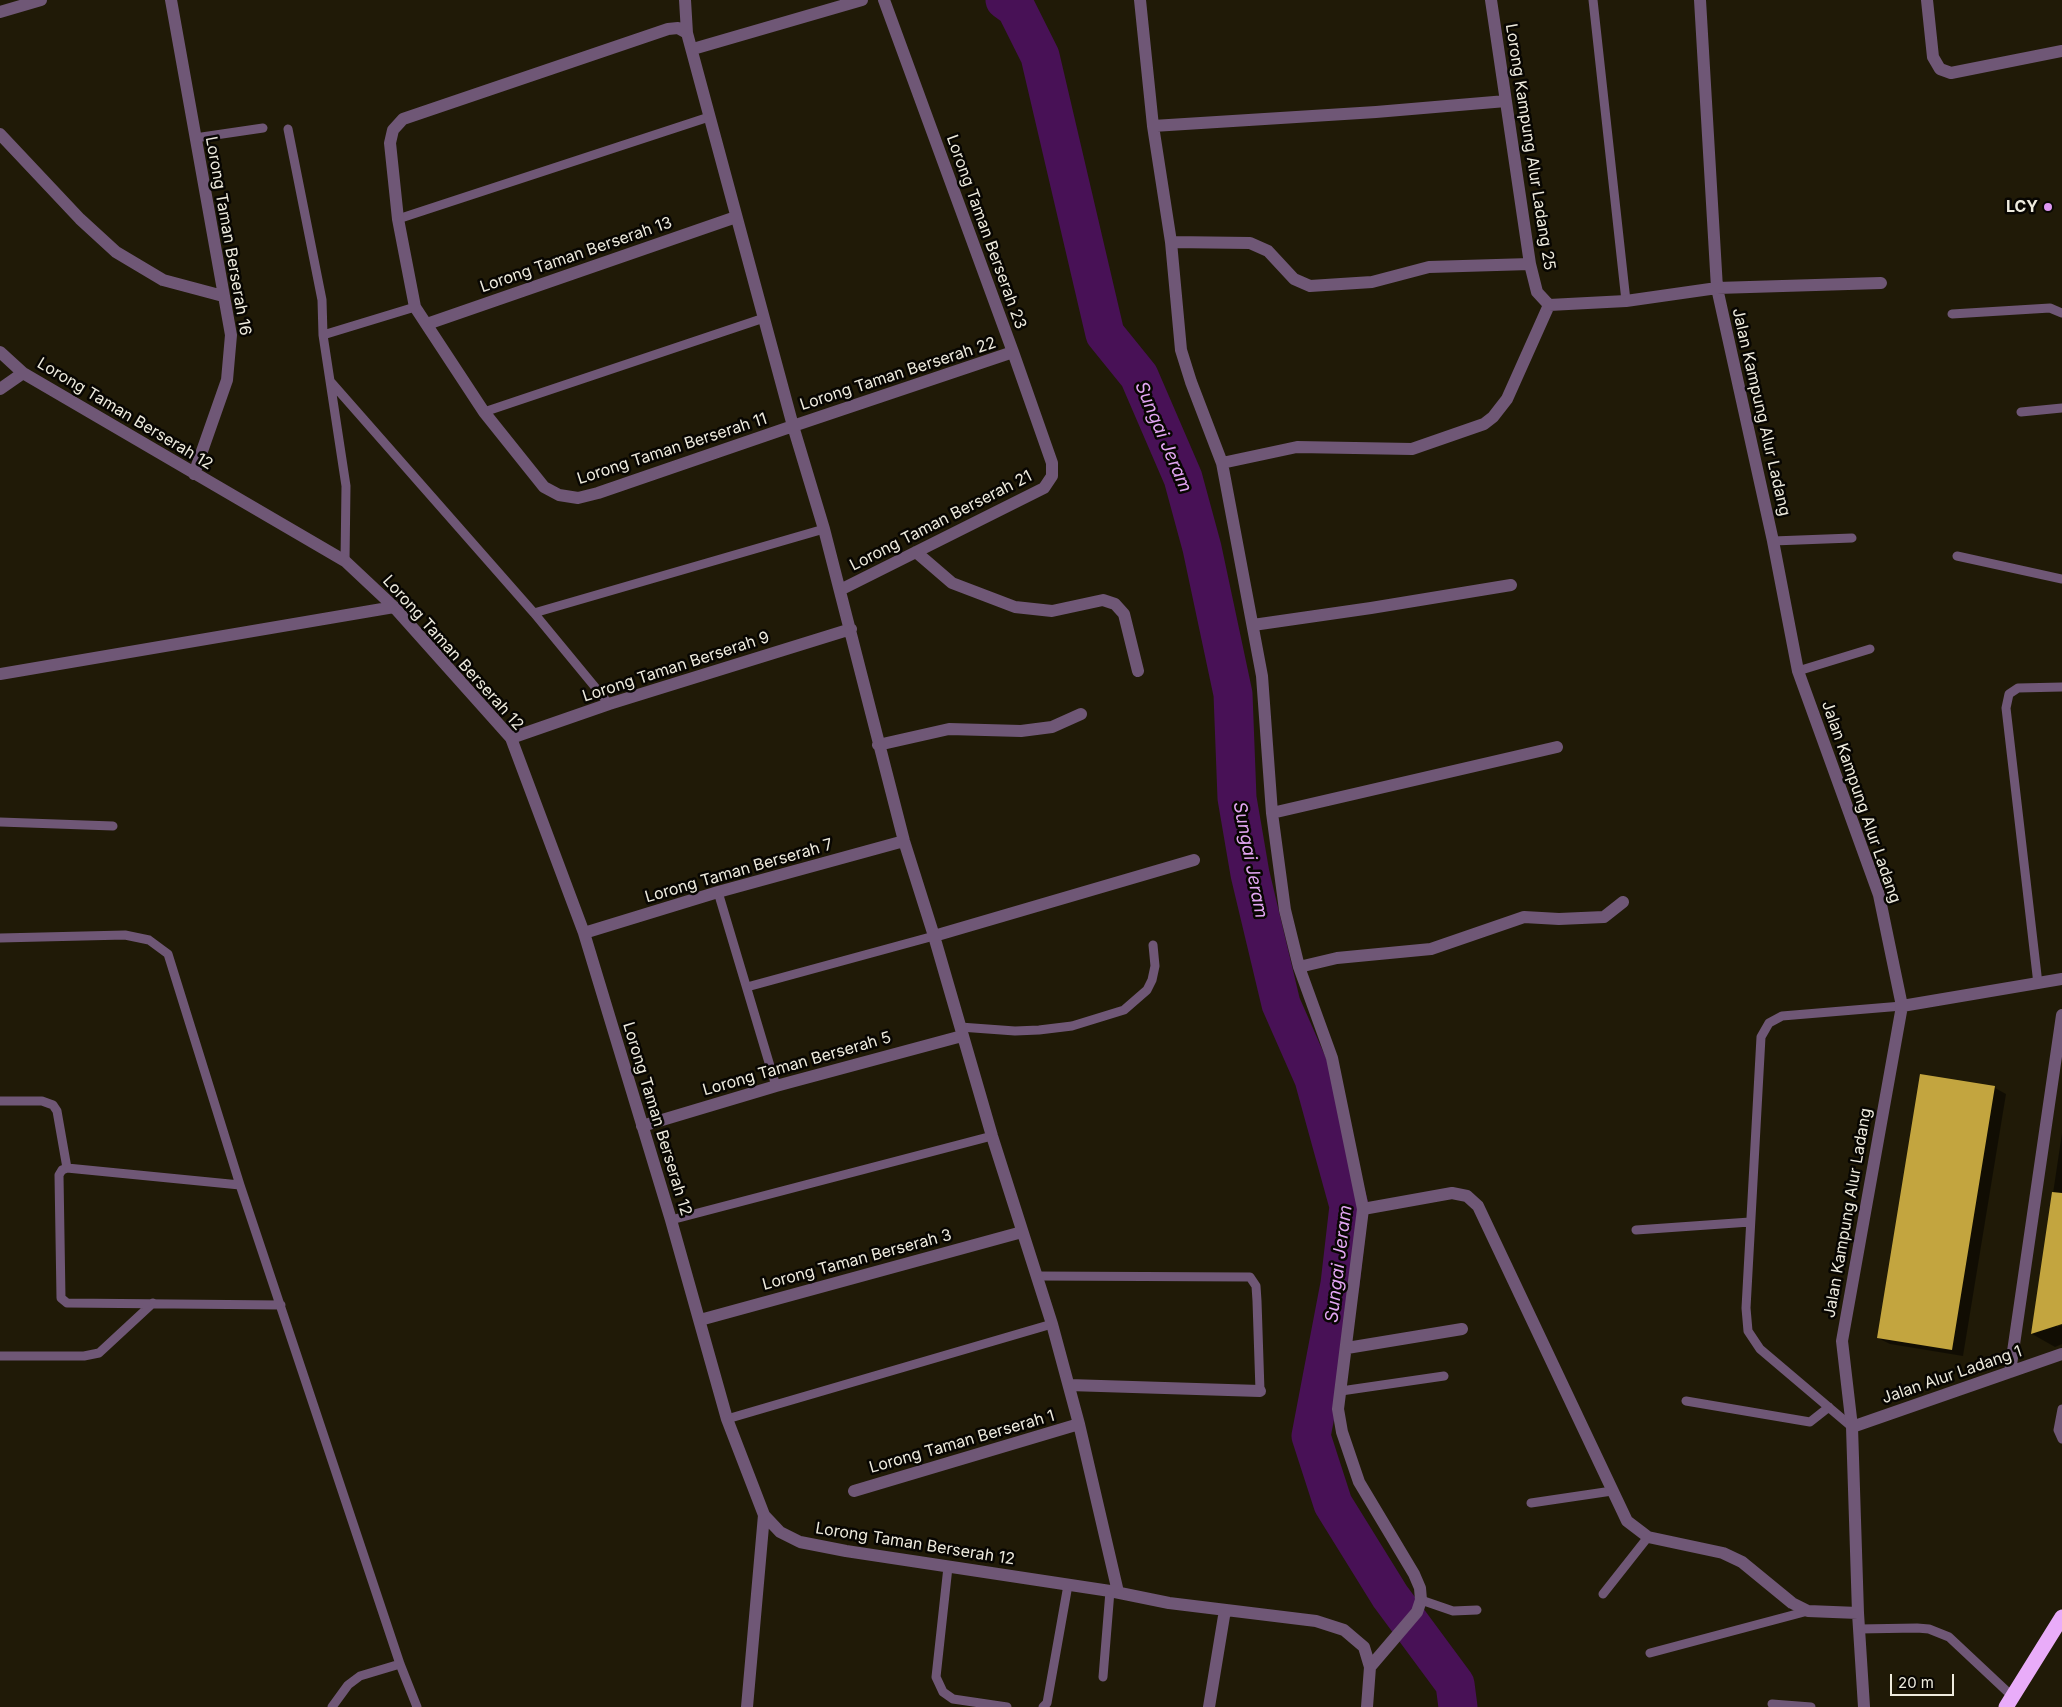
<!DOCTYPE html>
<html>
<head>
<meta charset="utf-8">
<style>
	body { margin:0 }
	#map { position:relative; width:2062px; height:1707px; overflow:hidden; background:#201a07; font-family:Inter,sans-serif }
	canvas { display:block }
	.scale { position:absolute; left:1890px; top:1674px; width:64px; height:22px; box-sizing:border-box; border:2px solid #eeebde; border-top:0; padding-left:6px; font-size:15px; line-height:18px; white-space:nowrap; color:#eeebde; -webkit-text-stroke:4px #080602; paint-order:stroke }
</style>
</head>
<body>
<div id="map">
<canvas width="2062" height="1707"></canvas>
<div class="scale">20 m</div>
</div>
<script>
const ctx = document.querySelector('canvas').getContext('2d');
ctx.lineJoin = 'round';
function fill(path, color) { ctx.fillStyle = color; ctx.fill(path, 'evenodd'); }
const toPath = rows => new Path2D(rows.map(r => 'M' + r).join(''));
function stroke(path, color, width, dash) { ctx.strokeStyle = color; ctx.lineWidth = width; ctx.lineCap = dash ? 'butt' : 'round'; ctx.setLineDash(dash || []); ctx.stroke(path); }
function label(font, color, halo, rows, align = 'center') {
  ctx.font = font + ' Inter,sans-serif'; ctx.lineWidth = 5; ctx.setLineDash([]); ctx.textBaseline = 'middle'; ctx.strokeStyle = halo; ctx.fillStyle = color; for (const [text, x, y, turn = 0] of rows) {
    ctx.save(); ctx.translate(x, y); ctx.rotate((+turn || 0) * Math.PI / 180); ctx.textAlign = isNaN(turn) ? turn : align; if (halo) ctx.strokeText(text, 0, 0); ctx.fillText(text, 0, 0); ctx.restore();
  }
}
fill(toPath([
	[1921,1076,1995,1088,2006,1094,1963,1356,1890,1344,1878,1338],
	[2062,1133,2062,1323,2057,1324,2057,1327,2062,1325,2062,1344,2055,1347,2032,1334]
]), '#0007');
stroke(toPath([
	[1005,0,1016,8,1040,56,1105,334,1139,376,1183,478,1202,548,1233,694,1237,798,1250,874,1281,1004,1314,1079,1349,1206,1340,1284,1311,1436,1333,1504,1390,1596,1455,1684,1458,1707]
]), '#481156', 39);
fill(toPath([
	[1920,1074,1995,1086,1952,1350,1877,1338],
	[2052,1192,2062,1193,2062,1324,2031,1334]
]), '#c3a53f');
stroke(toPath([
	[1593,0,1626,301],
	[288,129,322,300,323,335,346,486,345,561],
	[195,138,263,128],
	[398,219,709,117],
	[1952,314,2050,308,2062,313],
	[323,335,415,307],
	[330,381,534,613,609,704],
	[484,412,764,318],
	[2021,412,2062,408],
	[1773,541,1852,538],
	[1957,556,2062,579],
	[534,613,824,529],
	[1798,671,1870,649],
	[0,822,113,826],
	[718,892,776,1086],
	[0,938,125,935,149,940,168,954,240,1185,400,1664,417,1707],
	[2038,984,2006,708,2009,694,2018,688,2062,687],
	[747,987,934,936],
	[960,1027,1015,1031,1039,1030,1072,1026,1124,1010,1147,990,1152,980,1155,966,1153,945],
	[0,1101,42,1101,53,1105,57,1111,67,1168],
	[240,1185,67,1168,62,1170,59,1175,61,1298,67,1303,281,1305],
	[671,1220,992,1136],
	[1636,1230,1750,1222],
	[1037,1276,1250,1277,1256,1286,1257,1301,1260,1391],
	[0,1356,84,1356,99,1353,153,1303],
	[1341,1391,1444,1376],
	[1686,1401,1810,1422,1829,1407],
	[2062,1409,2058,1430,2062,1439],
	[727,1419,1052,1324],
	[1852,1427,1760,1349,1748,1331,1746,1308,1761,1037,1769,1023,1782,1016,1902,1006],
	[1531,1503,1612,1491],
	[948,1567,936,1677,943,1692,953,1699,1007,1707],
	[1603,1594,1648,1537],
	[1421,1600,1453,1611,1477,1610],
	[1859,1629,1917,1628,1929,1629,1949,1637,2013,1697],
	[1650,1653,1808,1611],
	[1103,1677,1110,1591],
	[1772,1704,1811,1707],
	[332,1707,348,1685,360,1676,400,1664],
	[1043,1707,1047,1703,1068,1585]
]), '#6f5776', 9);
stroke(toPath([
	[171,0,231,335,227,380,194,474],
	[685,0,687,33],
	[1140,0,1153,126,1171,242,1181,350,1191,382,1222,463,1262,676,1272,813,1285,910,1299,967,1332,1058,1363,1209,1338,1409,1342,1432,1359,1482,1414,1574,1420,1588,1421,1600,1417,1612,1370,1667,1367,1707],
	[1491,0,1530,264,1537,292,1549,305,1626,301,1717,288,1881,283],
	[1700,0,1717,288,1773,541,1798,671,1879,895,1902,1006,1842,1341,1852,1427,1858,1613,1864,1707],
	[1927,0,1933,57,1940,69,1951,73,2062,51],
	[0,12,41,0],
	[693,49,862,0],
	[1153,126,1376,112,1506,101],
	[0,134,80,219,116,252,163,280,223,296],
	[1171,242,1250,243,1268,251,1294,279,1310,286,1372,282,1429,267,1530,264],
	[427,324,736,217],
	[0,352,23,373,345,561,394,607,511,738,584,933,671,1220,727,1419,764,1515,780,1532,800,1542,846,1551,1110,1591,1169,1603,1316,1621,1344,1630,1364,1647,1370,1667],
	[1013,352,793,426,598,493,578,498,559,495,544,487,484,412,415,307,398,219,390,143,393,130,403,119,668,29,678,28,687,33,793,426,824,529,904,841,934,936,992,1136,1052,1324,1079,1424,1118,1592],
	[0,389,23,373],
	[1222,463,1297,447,1412,449,1484,424,1493,417,1507,399,1549,305],
	[916,552,952,583,1015,607,1052,611,1103,600,1115,604,1124,614,1138,671],
	[840,590,1044,488,1052,476,1052,463,1013,352,884,0],
	[1253,625,1371,608,1511,585],
	[0,674,394,607],
	[511,738,609,704,851,629],
	[878,745,949,729,1021,731,1052,727,1081,714],
	[1272,813,1557,747],
	[584,933,718,892,904,841],
	[934,936,1194,860],
	[1299,967,1337,958,1431,949,1524,917,1559,919,1604,917,1623,902],
	[1902,1006,2062,979],
	[642,1126,776,1086,962,1036],
	[1363,1209,1452,1193,1467,1196,1478,1206,1627,1521,1648,1537,1723,1553,1742,1562,1792,1603,1808,1611,1858,1613],
	[700,1320,1022,1232],
	[1347,1348,1462,1329],
	[2010,1372,2062,1015],
	[1069,1385,1260,1391],
	[1852,1427,2062,1354],
	[854,1491,1079,1424],
	[747,1707,764,1515],
	[1209,1707,1225,1610]
]), '#6f5776', 12);
stroke(toPath([
	[2006,1707,2062,1617]
]), '#e9acf9', 15);
for (const [x, y, r, color] of [
	[2048,207,5,"#df98f2"]
]) { const dot = new Path2D(); dot.arc(x, y, r, 0, 2 * Math.PI); ctx.fillStyle = color; ctx.fill(dot); stroke(dot, '#080602', 2); }
label('16px', '#eeebde', '#080602', [
	["Lorong Kampung Alur Ladang 25",1530,147,81],
	["Lorong Taman Berserah 23",986,232,70],
	["Lorong Taman Berserah 16",228,236,80],
	["Lorong Taman Berserah 13",576,255,-19],
	["Lorong Taman Berserah 22",898,374,-18],
	["Jalan Kampung Alur Ladang",1761,412,77],
	["Lorong Taman Berserah 12",125,414,31],
	["Lorong Taman Berserah 11",672,449,-18],
	["Lorong Taman Berserah 21",941,521,-27],
	["Lorong Taman Berserah 12",453,653,48],
	["Lorong Taman Berserah 9",676,667,-18],
	["Jalan Kampung Alur Ladang",1861,802,71],
	["Lorong Taman Berserah 7",739,871,-16],
	["Lorong Taman Berserah 5",797,1064,-16],
	["Lorong Taman Berserah 12",657,1119,73],
	["Jalan Kampung Alur Ladang",1848,1213,-80],
	["Lorong Taman Berserah 3",857,1260,-15],
	["Jalan Alur Ladang 1",1952,1375,-19],
	["Lorong Taman Berserah 1",962,1442,-16],
	["Lorong Taman Berserah 12",915,1544,9]
]);
label('bold 16px', '#eeebde', '#080602', [
	["LCY",2038,207]
], 'right');
label('italic 18px', '#e3a6f3', '#080602', [
	["Sungai Jeram",1163,437,67],
	["Sungai Jeram",1250,860,79],
	["Sungai Jeram",1339,1264,-83]
]);
</script>
</body>
</html>
